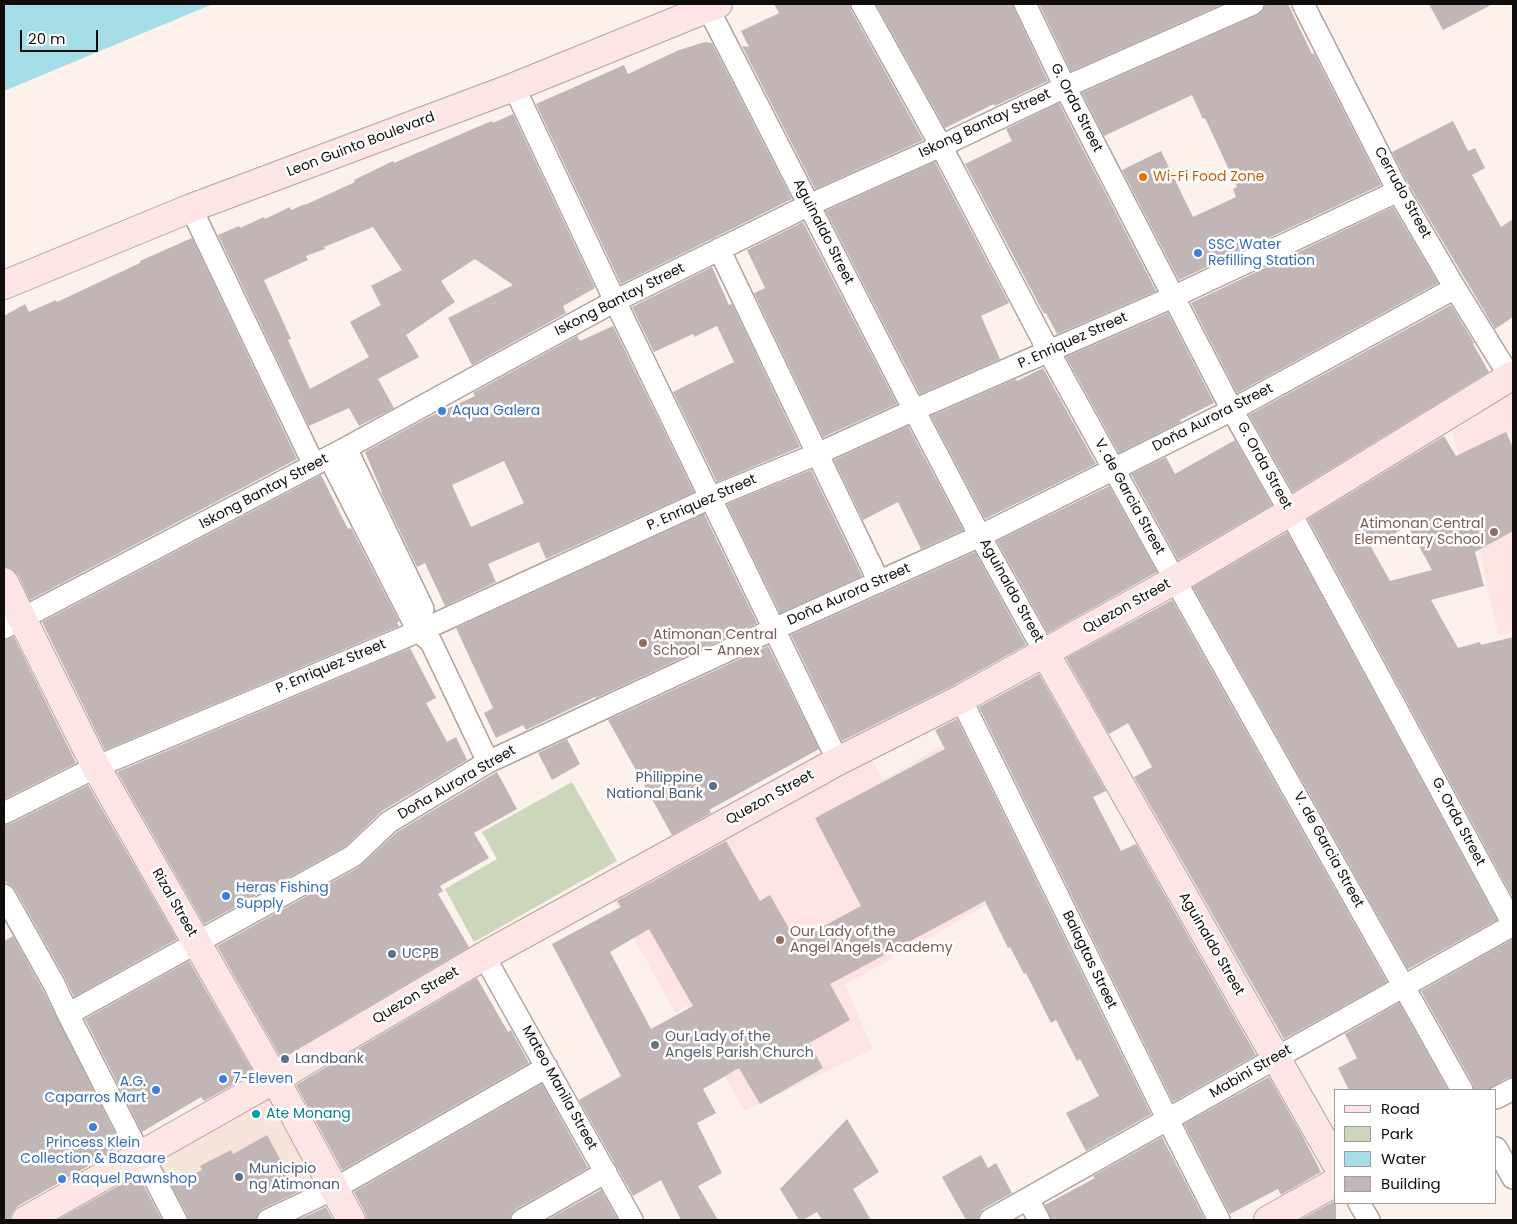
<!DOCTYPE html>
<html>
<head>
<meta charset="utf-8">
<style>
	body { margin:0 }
	#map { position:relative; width:1517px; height:1224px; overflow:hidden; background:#fdf1ec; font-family:Poppins,sans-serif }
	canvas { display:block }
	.frame { position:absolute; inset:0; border:5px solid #110d0c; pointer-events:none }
	.legend { position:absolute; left:1334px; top:1089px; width:162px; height:115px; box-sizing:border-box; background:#fff; border:1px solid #a09e9e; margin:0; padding:6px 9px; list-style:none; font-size:15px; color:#110d0c }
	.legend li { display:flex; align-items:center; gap:10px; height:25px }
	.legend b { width:25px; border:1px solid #a09e9e }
	.scale { position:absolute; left:20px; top:30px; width:78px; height:22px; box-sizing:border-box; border:2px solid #110d0c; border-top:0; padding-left:6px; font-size:15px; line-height:18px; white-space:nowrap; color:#110d0c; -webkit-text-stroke:4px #fff; paint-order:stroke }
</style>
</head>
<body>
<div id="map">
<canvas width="1517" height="1224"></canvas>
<div class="frame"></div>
<ul class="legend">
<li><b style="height:6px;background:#fde4e5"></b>Road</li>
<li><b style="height:14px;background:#ccd6bb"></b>Park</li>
<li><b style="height:14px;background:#a6dee8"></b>Water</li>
<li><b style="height:14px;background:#c2b5b5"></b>Building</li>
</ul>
<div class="scale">20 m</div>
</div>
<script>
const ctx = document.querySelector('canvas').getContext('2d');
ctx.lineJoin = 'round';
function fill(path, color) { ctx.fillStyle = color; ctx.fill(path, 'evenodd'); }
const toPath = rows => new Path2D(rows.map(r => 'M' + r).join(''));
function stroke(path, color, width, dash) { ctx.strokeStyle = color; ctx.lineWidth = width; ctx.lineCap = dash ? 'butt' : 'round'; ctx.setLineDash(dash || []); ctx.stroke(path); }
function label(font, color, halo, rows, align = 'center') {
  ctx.font = font + ' Poppins,sans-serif'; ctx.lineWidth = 5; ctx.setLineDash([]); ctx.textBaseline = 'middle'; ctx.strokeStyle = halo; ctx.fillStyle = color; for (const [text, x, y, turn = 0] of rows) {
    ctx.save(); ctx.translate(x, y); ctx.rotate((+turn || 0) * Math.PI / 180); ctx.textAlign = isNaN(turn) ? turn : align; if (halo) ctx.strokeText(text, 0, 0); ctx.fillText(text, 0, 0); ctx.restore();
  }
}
fill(toPath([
	[270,1096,316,1184,247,1220,186,1220,153,1158]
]), '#f6e3da');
fill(toPath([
	[1513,390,1513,632,1498,635,1453,432],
	[944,744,992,832,1018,826,1044,873,845,985,873,1049,744,1111,687,1006,675,1013,610,894,867,752,883,780]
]), '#fee3e3');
fill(toPath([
	[572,782,617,861,474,942,445,889,497,859,482,832]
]), '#ccd6bb');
fill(toPath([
	[4,4,213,4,4,91]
]), '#a6dee8');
fill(toPath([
	[774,4,850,4,851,10,923,140,815,189,742,46,749,47,741,31,779,13],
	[876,4,1013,4,1014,9,1048,81,995,106,994,104,945,128],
	[1039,4,1223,4,1071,71],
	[1265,4,1288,4,1312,54,1314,53,1381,185,1179,280,1122,170,1161,151,1193,217,1236,197,1233,189,1237,187,1205,118,1203,119,1192,95,1104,136,1082,93,1258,15,1263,11],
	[1429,4,1493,4,1443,30],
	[705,42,712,43,792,199,621,284,536,104,624,65,628,74,679,50],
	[1059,103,1156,291,1057,334,1046,313,1044,314,965,164,1012,141,1006,129],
	[513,114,595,288,563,306,566,313,472,365,448,318,513,285,475,259,441,281,455,302,406,335,419,357,378,379,394,408,359,426,349,408,309,426,218,235,239,226,240,228,264,217,265,219,290,207,291,210,305,204,305,205,355,182,354,180,393,161,394,163,475,128,492,121,493,123],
	[373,227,402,270,371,286,381,305,350,322,369,357,310,389,288,340,291,339,264,280,308,260,306,256,325,249,324,247],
	[1453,121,1468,151,1475,148,1485,168,1472,175,1501,227,1513,219,1513,317,1495,329,1409,185,1392,152],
	[935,162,1009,303,981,316,1000,359,920,394,826,211],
	[1393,207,1438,283,1237,393,1191,303],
	[803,222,897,404,823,437,754,293,765,288,747,250],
	[192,238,297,459,30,600,18,575,12,569,4,567,4,316,25,304,29,312,56,300,57,302,140,263,140,261],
	[712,267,729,305,732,304,800,447,717,482,673,392,734,362,717,326,694,337,693,334,654,352,632,307],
	[1451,305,1474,343,1473,344,1489,372,1293,492,1249,415],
	[1168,313,1214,403,1180,420,1181,422,1119,453,1066,357],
	[613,326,694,492,546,559,539,542,488,564,496,582,445,606,425,563,417,567,381,492,382,492,365,452,427,418,475,396,473,393,577,336,580,341],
	[504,461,524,503,471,527,452,485],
	[1043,368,1096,464,985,519,931,416,1016,379,1017,381],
	[908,426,963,530,921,549,898,502,863,520,834,460],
	[1506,432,1513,448,1513,531,1475,552,1484,586,1431,600,1458,648,1480,642,1481,645,1513,637,1513,898,1308,519,1444,436,1456,456],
	[1408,526,1432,570,1390,581,1371,547],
	[1235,440,1272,505,1178,560,1131,474,1166,457,1175,474],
	[811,470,862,576,780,613,727,504],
	[321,475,348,529,351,528,399,621,397,623,399,626,105,750,42,622],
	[1109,486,1157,572,1048,633,997,541],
	[704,514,757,623,596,698,595,697,526,730,523,725,496,738,484,713,493,708,456,628],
	[1287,532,1497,920,1408,969,1193,587],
	[975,552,1026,645,954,685,842,741,791,635],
	[1172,600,1387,982,1284,1039,1134,777,1152,767,1128,723,1109,734,1066,658],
	[14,637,76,763,4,799,4,640],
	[768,646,819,749,709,810,711,813,672,835,608,720],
	[410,648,436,698,426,703,447,742,456,737,467,760,382,811,346,846,204,924,117,772],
	[1039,674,1106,791,1093,797,1121,851,1136,844,1256,1055,1173,1102,979,707],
	[957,719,1151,1114,1086,1151,1066,1113,1099,1096,1080,1059,1077,1061,1056,1020,1051,1023,1026,973,1024,974,1010,947,1008,948,985,901,830,984,850,1020,809,1043,823,1068,760,1104,739,1068,703,1089,716,1113,697,1123,722,1173,698,1186,718,1220,681,1220,661,1180,633,1196,579,1100,621,1076,552,944,621,907,617,901,726,841,760,901,770,895,796,941,861,906,815,818,945,749,935,730],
	[649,929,693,1006,651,1029,610,952],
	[567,739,580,764,552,780,538,753],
	[497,772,517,809,474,833,489,858,440,886,443,891,438,894,469,947,281,1058,217,946,359,867,397,832],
	[88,785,177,939,74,997,65,978,15,889,11,885,4,881,4,825,10,824],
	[13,936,43,990,122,1147,18,1206,12,1213,10,1220,4,1220,4,941],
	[1513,939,1513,1077,1507,1078,1487,1090,1474,1090,1473,1084,1421,991],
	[189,961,254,1073,204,1101,201,1097,142,1132,85,1019],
	[477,978,508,1032,511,1030,529,1063,342,1170,296,1085],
	[1399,1003,1448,1090,1349,1090,1338,1068,1357,1058,1345,1034],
	[1269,1077,1302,1135,1321,1172,1281,1195,1278,1189,1230,1214,1184,1124],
	[542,1084,588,1168,516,1209,511,1214,510,1220,367,1220,365,1213,354,1192],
	[847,1119,879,1172,853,1189,871,1220,822,1220,817,1212,803,1220,799,1220,780,1189],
	[267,1135,298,1192,262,1209,258,1213,256,1220,188,1220,187,1214,172,1186,202,1170,200,1166,231,1150,233,1154],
	[1162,1137,1205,1220,1051,1220,1045,1205,1095,1178,1093,1176],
	[981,1155,988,1168,996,1163,1012,1193,983,1209,979,1214,978,1220,966,1220,942,1177],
	[138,1175,162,1220,57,1220],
	[601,1190,618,1220,547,1220],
	[1336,1200,1336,1220,1300,1220],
	[326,1207,333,1220,297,1220,311,1214]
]), '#c2b5b5');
const street = toPath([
	[862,4,941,146,1049,352,1175,580,1462,1090],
	[1025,4,1065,87,1232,410,1290,512,1513,924],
	[1303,4,1398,191,1455,288,1510,377],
	[708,8,914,410,980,536,1045,653],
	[514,87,615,301,838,761],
	[191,208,314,465],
	[719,249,879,582],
	[346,448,423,609],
	[329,457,418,631,431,642,488,762],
	[4,628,346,448,615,301,809,205,941,146,1065,87,1253,4],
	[961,699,1168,1120,1219,1220],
	[4,813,96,767,431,626,710,498,817,454,914,410,1173,297,1398,191],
	[4,895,54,984,68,1014,140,1155,151,1172,176,1220],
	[484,956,632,1220],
	[68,1014,353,856,389,822,488,762,774,629,980,536,1232,410,1455,288],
	[1496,1098,1513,1089],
	[1496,1148,1513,1178],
	[1028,1199,1039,1220],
	[1359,1203,1369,1220],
	[268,1220,334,1189,547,1067],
	[522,1220,606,1172],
	[990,1220,1276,1058,1513,925]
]);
const secondary = toPath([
	[4,285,191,208,514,87,718,4],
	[4,582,96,767,275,1079,351,1220],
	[1045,653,1336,1163],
	[26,1220,275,1079,484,956,838,761,961,699,1175,580,1290,512,1513,375],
	[1268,1220,1336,1182]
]);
stroke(street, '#aea49f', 24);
stroke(secondary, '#aea49f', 30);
stroke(street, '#fff', 21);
stroke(secondary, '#fde4e5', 28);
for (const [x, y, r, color] of [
	[1143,177,5,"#e8710a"],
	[1198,253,5,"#3f7fe0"],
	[442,411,5,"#3f7fe0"],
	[1494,532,5,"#8d6e63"],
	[643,643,5,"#8d6e63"],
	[713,786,5,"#5c6f8a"],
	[226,896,5,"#3f7fe0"],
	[780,940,5,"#8d6e63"],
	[392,954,5,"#5c6f8a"],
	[655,1045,5,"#6b7280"],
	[285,1059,5,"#5c6f8a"],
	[223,1079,5,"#3f7fe0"],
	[156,1090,5,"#3f7fe0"],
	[256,1114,5,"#0f9aa8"],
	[93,1127,5,"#3f7fe0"],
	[239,1177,5,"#5c6f8a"],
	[62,1179,5,"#3f7fe0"]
]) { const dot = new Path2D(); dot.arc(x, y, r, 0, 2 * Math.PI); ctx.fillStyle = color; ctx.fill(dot); stroke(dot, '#fff', 2); }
label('14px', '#110d0c', '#fff', [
	["G. Orda Street",1076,108,63],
	["Iskong Bantay Street",985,124,-25],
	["Leon Guinto Boulevard",361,145,-21],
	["Cerrudo Street",1402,193,61],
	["Aguinaldo Street",823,232,63],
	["Iskong Bantay Street",620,300,-27],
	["P. Enriquez Street",1073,341,-24],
	["Doña Aurora Street",1213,418,-27],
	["G. Orda Street",1264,466,61],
	["Iskong Bantay Street",264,492,-28],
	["V. de Garcia Street",1129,497,61],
	["P. Enriquez Street",702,503,-24],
	["Aguinaldo Street",1011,591,61],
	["Doña Aurora Street",849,595,-24],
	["Quezon Street",1127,607,-29],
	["P. Enriquez Street",331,667,-23],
	["Doña Aurora Street",457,783,-30],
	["Quezon Street",770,798,-29],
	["G. Orda Street",1458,822,62],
	["V. de Garcia Street",1328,850,61],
	["Rizal Street",174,903,60],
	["Aguinaldo Street",1211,944,60],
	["Balagtas Street",1089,960,64],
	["Quezon Street",416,996,-31],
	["Mabini Street",1251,1072,-30],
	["Mateo Manila Street",559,1088,61]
]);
label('14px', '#c56008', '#fff', [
	["Wi-Fi Food Zone",1153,177]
], 'left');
label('14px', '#366cbe', '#fff', [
	["SSC Water",1208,245],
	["Refilling Station",1208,261],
	["Aqua Galera",452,411],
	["Heras Fishing",236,888],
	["Supply",236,904],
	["7-Eleven",233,1079],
	["A.G.",146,1082,"right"],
	["Caparros Mart",146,1098,"right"],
	["Princess Klein",93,1143,"center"],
	["Collection & Bazaare",93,1159,"center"],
	["Raquel Pawnshop",72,1179]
], 'left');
label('14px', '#785e54', '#fff', [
	["Atimonan Central",1484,524,"right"],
	["Elementary School",1484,540,"right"],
	["Atimonan Central",653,635],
	["School – Annex",653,651],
	["Our Lady of the",790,932],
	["Angel Angels Academy",790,948]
], 'left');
label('14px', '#4e5e75', '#fff', [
	["Philippine",703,778,"right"],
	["National Bank",703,794,"right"],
	["UCPB",402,954],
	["Landbank",295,1059],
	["Municipio",249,1169],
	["ng Atimonan",249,1185]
], 'left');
label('14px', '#5b616d', '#fff', [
	["Our Lady of the",665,1037],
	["Angels Parish Church",665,1053]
], 'left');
label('14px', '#0d838f', '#fff', [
	["Ate Monang",266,1114]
], 'left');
</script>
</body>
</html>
